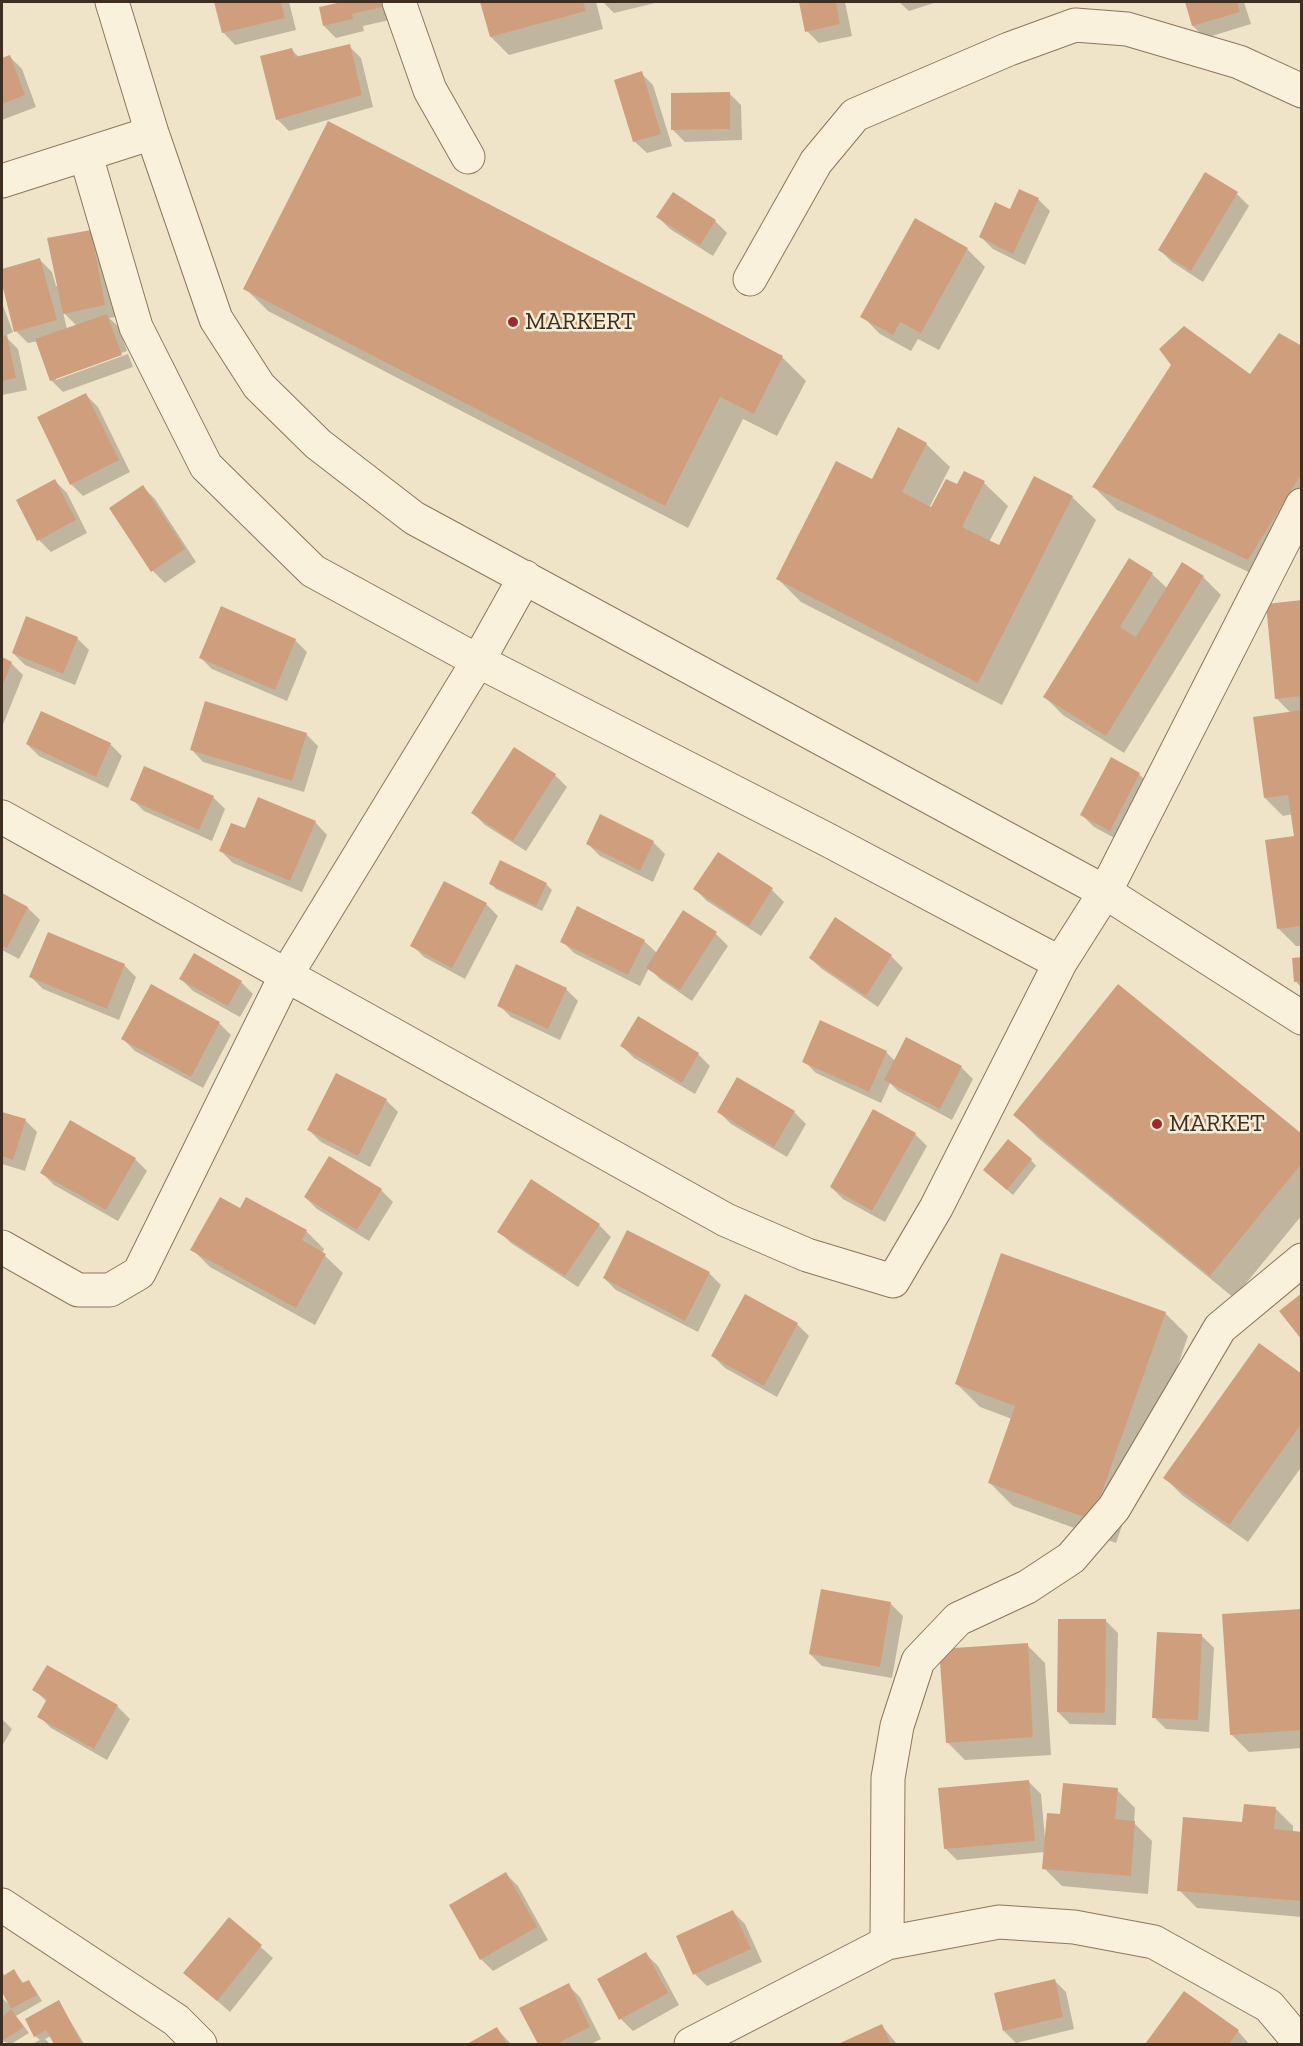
<!DOCTYPE html>
<html>
<head>
<meta charset="utf-8">
<style>
	body { margin:0 }
	#map { position:relative; width:1303px; height:2046px; overflow:hidden; background:#f0e4c8; font-family:"Zilla Slab",serif }
	canvas { display:block }
	.frame { position:absolute; inset:0; border:3px solid #3d2e20; pointer-events:none }
</style>
</head>
<body>
<div id="map">
<canvas width="1303" height="2046"></canvas>
<div class="frame"></div>
</div>
<script>
const ctx = document.querySelector('canvas').getContext('2d');
ctx.lineJoin = 'round';
function fill(path, color) { ctx.fillStyle = color; ctx.fill(path, 'evenodd'); }
const toPath = rows => new Path2D(rows.map(r => 'M' + r).join(''));
function stroke(path, color, width, dash) { ctx.strokeStyle = color; ctx.lineWidth = width; ctx.lineCap = dash ? 'butt' : 'round'; ctx.setLineDash(dash || []); ctx.stroke(path); }
function label(font, color, halo, rows, align = 'center') {
  ctx.font = font + ' "Zilla Slab",serif'; ctx.lineWidth = 5; ctx.setLineDash([]); ctx.textBaseline = 'middle'; ctx.strokeStyle = halo; ctx.fillStyle = color; for (const [text, x, y, turn = 0] of rows) {
    ctx.save(); ctx.translate(x, y); ctx.rotate((+turn || 0) * Math.PI / 180); ctx.textAlign = isNaN(turn) ? turn : align; if (halo) ctx.strokeText(text, 0, 0); ctx.fillText(text, 0, 0); ctx.restore();
  }
}
fill(toPath([
	[216,2,289,2,296,30,235,45,223,32],
	[338,2,389,2,394,19,363,26,364,31,336,38,324,26,340,3],
	[482,2,596,2,603,29,509,55,491,37],
	[603,2,659,2,614,13],
	[801,2,845,2,852,36,819,43,807,31],
	[899,2,937,2,909,11],
	[1186,2,1244,2,1251,24,1205,38,1193,26],
	[349,46,361,58,373,107,289,131,277,119,292,50,300,58],
	[10,57,22,69,36,107,2,120,2,60],
	[641,73,653,85,672,146,647,153,634,141],
	[729,93,741,105,742,140,685,142,673,130],
	[1237,194,1249,206,1203,282,1172,262,1160,250],
	[1038,199,1050,211,1025,265,993,249,981,237,1011,211],
	[658,217,715,221,727,233,713,256,670,229],
	[90,232,102,244,116,317,109,318,119,327,127,351,56,377,56,380,128,354,133,367,63,392,51,380,38,341,28,343,16,331,2,270,40,260,52,272,56,286,58,286],
	[63,312,77,326,67,329],
	[967,249,985,267,939,350,918,339,911,351,880,334,862,316],
	[245,288,782,357,806,381,777,436,743,419,688,528,268,311],
	[2,303,13,332,5,336,18,349,27,390,2,395],
	[1302,349,1302,534,1272,583,1117,510,1094,487,1251,376],
	[86,395,98,407,130,472,83,496,71,484],
	[926,444,950,467,929,508,932,509,958,486,964,473,984,483,1008,506,989,542,999,547,1072,497,1096,520,1002,705,801,602,778,579,872,481],
	[55,481,67,493,87,533,51,552,39,540,18,501],
	[143,487,155,499,196,562,165,583,153,571],
	[1152,574,1168,589,1203,577,1221,595,1124,753,1063,715,1045,697],
	[1302,602,1302,946,1296,946,1278,928,1296,837,1293,814,1283,816,1265,798,1291,713,1276,698],
	[77,638,89,650,75,685,25,665,13,653],
	[295,640,307,652,287,701,212,669,200,657],
	[2,658,11,663,23,675,2,727],
	[306,734,318,746,304,792,203,762,191,749],
	[27,744,110,744,122,756,108,788,39,756],
	[515,749,555,775,567,787,526,851,485,825,473,813],
	[1139,774,1151,786,1122,842,1094,827,1082,815],
	[213,797,225,809,212,841,144,811,132,799],
	[315,822,327,835,302,892,233,863,221,851,245,830],
	[653,842,665,854,653,882,600,856,588,844],
	[719,854,772,890,784,902,761,936,707,901,695,889],
	[501,862,546,884,552,890,542,911,496,889,490,883],
	[2,894,28,908,40,920,19,959,2,950],
	[486,904,498,916,465,979,424,957,412,945],
	[684,912,716,934,728,946,692,1001,660,979,649,968,640,986,574,953,562,941,644,941,657,953],
	[891,956,903,968,878,1007,822,969,810,958],
	[1302,958,1302,987,1301,987,1295,981],
	[124,965,136,977,119,1020,43,989,31,977],
	[181,979,241,982,253,994,240,1017,193,991],
	[566,989,578,1001,560,1040,511,1017,499,1005],
	[638,1018,698,1054,710,1066,695,1094,634,1058,622,1046],
	[219,1023,231,1035,203,1088,135,1051,123,1039],
	[886,1052,895,1061,961,1067,973,1079,952,1120,898,1091,890,1083,881,1103,816,1073,804,1061],
	[386,1100,398,1112,370,1167,321,1142,309,1130],
	[719,1112,794,1112,806,1124,787,1157,731,1124],
	[2,1113,25,1120,37,1132,25,1171,2,1164],
	[1015,1115,1302,1136,1302,1215,1234,1298,1038,1138],
	[915,1134,927,1146,885,1222,843,1199,831,1187],
	[135,1159,147,1171,118,1221,54,1185,42,1173],
	[1031,1160,1036,1166,1013,1195,991,1176],
	[381,1190,393,1202,369,1241,317,1209,305,1197],
	[241,1210,306,1231,324,1249,322,1253,343,1273,315,1325,210,1267,192,1249],
	[599,1225,611,1237,578,1287,511,1243,499,1231],
	[709,1273,721,1285,698,1332,616,1290,604,1278],
	[1165,1313,1188,1336,1116,1543,1013,1506,990,1483,1012,1419,980,1407,957,1384],
	[797,1324,809,1336,777,1397,725,1368,713,1356],
	[1302,1376,1302,1466,1248,1542,1183,1496,1165,1478],
	[891,1604,903,1616,892,1678,822,1666,810,1654],
	[1302,1611,1302,1748,1249,1752,1231,1734],
	[1106,1621,1118,1633,1116,1725,1070,1724,1058,1712],
	[1202,1636,1214,1648,1209,1732,1166,1729,1154,1717],
	[1027,1645,1045,1663,1051,1755,965,1760,947,1742],
	[47,1667,118,1707,130,1719,107,1760,51,1728,39,1716,47,1702,34,1689],
	[2,1719,12,1729,2,1746],
	[1029,1782,1041,1794,1045,1838,1061,1815,1117,1790,1135,1808,1134,1823,1152,1841,1148,1894,1062,1886,1044,1868,1045,1852,957,1860,945,1848],
	[1275,1808,1293,1826,1293,1832,1302,1833,1302,1917,1197,1908,1179,1890,1244,1824],
	[506,1874,518,1886,548,1940,493,1971,481,1959],
	[733,1912,745,1924,762,1962,707,1986,695,1974,678,1936],
	[229,1919,273,1958,230,2012,185,1973],
	[646,1954,658,1966,679,2005,633,2031,621,2019],
	[2,1971,5,1977,14,1971,24,1984,28,1982,34,1988,42,2001,16,2016,29,2033,11,2044,2,2041,2,1998,12,2007,2,1989],
	[1054,1980,1066,1992,1074,2029,1016,2043,1004,2031],
	[568,1985,580,1997,601,2039,591,2044,540,2044,521,2009],
	[1185,1993,1238,2031,1249,2044,1147,2044],
	[59,2002,84,2044,55,2044,51,2036,45,2039,50,2044,32,2044,40,2040,35,2036],
	[882,2026,897,2044,841,2044],
	[497,2029,511,2044,470,2044]
]), '#0003');
fill(toPath([
	[214,2,281,2,285,18,222,33],
	[342,2,381,2,382,7,352,14,353,19,323,26,319,7],
	[480,2,583,2,586,11,490,37],
	[799,2,836,2,840,24,805,32],
	[1185,2,1237,2,1240,12,1192,26],
	[350,44,362,95,276,120,260,56,292,48,295,57],
	[10,55,25,95,2,104,2,58],
	[642,71,661,134,633,142,614,80],
	[730,92,730,129,671,130,671,93],
	[328,121,783,356,754,414,720,397,665,506,243,289],
	[1205,172,1238,192,1191,271,1158,250],
	[1019,189,1039,198,1013,254,979,237,995,202,1010,209],
	[673,192,716,220,700,245,656,217],
	[915,218,968,248,921,333,900,322,893,335,860,317],
	[91,230,105,305,63,314,47,238],
	[40,258,57,320,14,332,2,284,2,269],
	[107,314,122,355,50,381,35,339],
	[1184,326,1250,374,1279,333,1302,346,1302,473,1248,560,1092,487,1171,365,1159,349],
	[7,335,16,378,2,381,2,336],
	[86,393,119,460,70,485,37,417],
	[898,427,927,443,902,492,931,507,946,479,957,484,964,471,985,481,962,527,999,545,1034,476,1073,496,978,683,776,579,836,461,872,479],
	[55,479,76,520,37,541,16,500],
	[143,485,185,549,151,572,109,508],
	[1129,558,1153,573,1120,627,1136,637,1182,562,1204,576,1106,736,1043,697],
	[1302,600,1302,696,1275,699,1266,604],
	[221,606,296,639,275,690,199,658],
	[26,616,78,637,63,674,12,653],
	[2,657,12,662,2,687],
	[205,701,307,733,292,781,190,750],
	[1302,710,1302,926,1277,929,1265,840,1294,836,1288,795,1264,798,1253,717],
	[41,711,111,743,96,777,26,744],
	[514,747,556,774,513,841,471,813],
	[1111,757,1140,773,1110,831,1080,815],
	[144,766,214,796,199,830,130,800],
	[258,797,316,821,290,881,219,851,231,823,245,828],
	[600,814,654,841,640,871,586,844],
	[718,852,773,888,749,926,693,889],
	[500,860,547,883,536,906,489,884],
	[444,881,487,903,452,968,410,946],
	[2,893,28,907,7,948,2,946],
	[577,906,645,940,628,975,560,942],
	[683,910,717,932,680,990,646,968],
	[835,917,892,955,866,996,809,958],
	[48,932,125,964,107,1009,29,977],
	[194,953,242,981,228,1006,179,979],
	[1302,957,1302,981,1294,982,1292,958],
	[516,964,567,988,548,1029,497,1006],
	[151,984,220,1022,191,1077,121,1039],
	[1118,984,1302,1134,1302,1163,1210,1276,1013,1115],
	[638,1016,699,1053,682,1083,620,1046],
	[820,1020,887,1051,869,1092,802,1062],
	[906,1037,962,1066,940,1109,884,1080],
	[336,1073,387,1099,358,1156,307,1130],
	[737,1077,795,1111,774,1147,717,1112],
	[873,1109,916,1133,872,1211,830,1187],
	[2,1112,26,1119,13,1160,2,1156],
	[70,1120,136,1158,106,1210,40,1173],
	[1008,1139,1032,1159,1007,1190,983,1170],
	[329,1156,382,1189,357,1230,304,1197],
	[531,1179,600,1224,565,1276,497,1232],
	[220,1197,240,1208,246,1197,307,1230,302,1240,326,1254,296,1308,190,1250],
	[627,1230,710,1272,685,1321,603,1278],
	[1001,1253,1166,1312,1092,1520,988,1483,1015,1406,955,1384],
	[1302,1293,1302,1340,1279,1311],
	[745,1294,798,1323,764,1386,711,1356],
	[1259,1343,1302,1374,1302,1423,1229,1525,1163,1478],
	[821,1589,891,1602,880,1667,809,1654],
	[1302,1609,1302,1730,1230,1735,1222,1614],
	[1058,1619,1106,1619,1105,1713,1057,1712],
	[1157,1632,1202,1634,1198,1720,1152,1718],
	[1028,1643,1033,1737,946,1743,939,1649],
	[47,1665,118,1705,94,1749,37,1717,47,1699,32,1690],
	[1029,1780,1035,1841,944,1849,938,1788],
	[1063,1783,1118,1788,1115,1819,1135,1821,1131,1876,1042,1869,1047,1813,1060,1814],
	[1244,1804,1276,1807,1274,1829,1302,1832,1302,1901,1177,1891,1183,1817,1242,1822],
	[506,1872,537,1927,480,1960,449,1905],
	[733,1910,751,1949,693,1975,676,1936],
	[229,1917,262,1945,217,2001,183,1973],
	[646,1952,668,1993,619,2020,597,1979],
	[14,1969,22,1983,29,1980,37,1995,11,2009,2,1992,2,1973,3,1976],
	[1055,1979,1063,2017,1003,2031,994,1993],
	[569,1983,590,2027,556,2044,538,2044,519,2008],
	[1184,1991,1239,2030,1229,2044,1145,2044],
	[59,2000,81,2042,75,2044,54,2044,46,2030,34,2037,25,2019],
	[11,2009,24,2027,2,2041,2,2017],
	[882,2024,891,2044,838,2044],
	[497,2027,507,2044,467,2044]
]), '#cf9f7d');
const street = toPath([
	[112,2,152,133,216,319,259,386,318,444,414,518,1105,892,1302,1018],
	[399,2,430,90,468,157],
	[86,156,136,327,206,466,313,571,478,661,826,839,1060,963],
	[2,181,152,133],
	[750,279,816,162,855,115,1009,49,1075,25,1127,29,1239,62,1302,91],
	[2,817,726,1220,807,1255,893,1281,936,1208,1060,963,1105,892,1302,505],
	[2,1247,78,1290,110,1290,139,1273,285,977,478,661,525,577],
	[2,1905,176,2020,200,2044],
	[887,1943,888,1778,897,1726,918,1661,958,1619,1027,1587,1071,1558,1114,1508,1220,1328,1302,1260],
	[691,2044,887,1943,999,1922,1074,1927,1154,1942,1269,2006,1301,2044]
]);
stroke(street, '#8d765c', 35);
stroke(street, '#faf1dc', 33);
for (const [x, y, r, color] of [
	[513,322,6,"#9e2a2b"],
	[1157,1124,6,"#9e2a2b"]
]) { const dot = new Path2D(); dot.arc(x, y, r, 0, 2 * Math.PI); ctx.fillStyle = color; ctx.fill(dot); stroke(dot, '#f7eed8', 2); }
label('24px', '#3d2e20', '#f7eed8', [
	["MARKERT",525,322],
	["MARKET",1169,1124]
], 'left');
</script>
</body>
</html>
